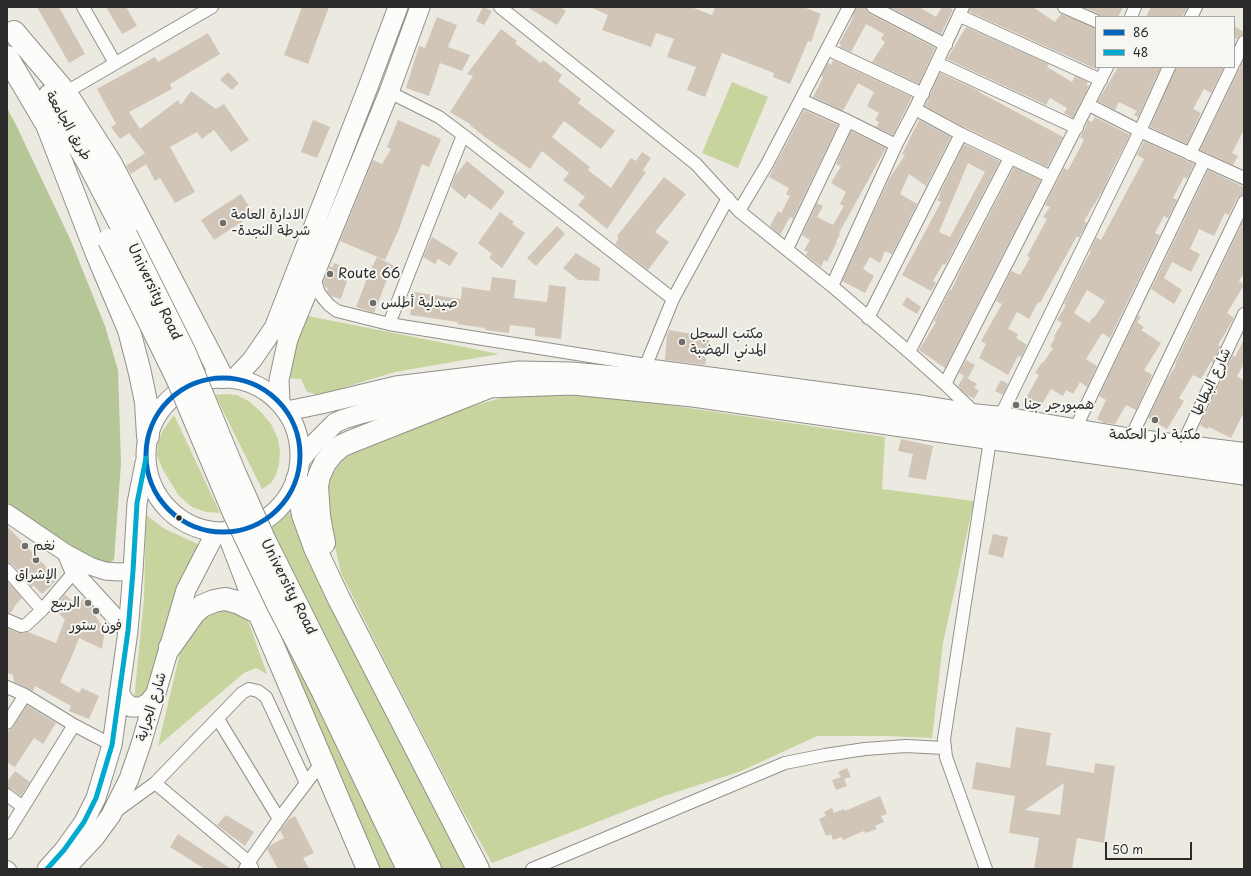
<!DOCTYPE html>
<html>
<head>
<meta charset="utf-8">
<style>
	body { margin:0 }
	#map { position:relative; width:1251px; height:876px; overflow:hidden; background:#ece9e0; font-family:"Playpen Sans",sans-serif }
	canvas { display:block }
	.frame { position:absolute; inset:0; border:8px solid #2b2b2b; pointer-events:none }
	.legend { position:absolute; left:1095px; top:16px; width:140px; height:52px; box-sizing:border-box; background:#f6f6f2; border:1px solid #a5a5a2; margin:0; padding:5px 7px; list-style:none; font-size:12px; color:#2b2b2b }
	.legend li { display:flex; align-items:center; gap:8px; height:20px }
	.legend b { width:20px; border:1px solid #a5a5a2 }
	.scale { position:absolute; left:1105px; top:842px; width:87px; height:18px; box-sizing:border-box; border:2px solid #2b2b2b; border-top:0; padding-left:5px; font-size:12px; line-height:14px; white-space:nowrap; color:#2b2b2b; -webkit-text-stroke:3px #f6f6f2; paint-order:stroke }
</style>
</head>
<body>
<div id="map">
<canvas width="1251" height="876"></canvas>
<div class="frame"></div>
<ul class="legend">
<li><b style="height:5px;background:#0065bd"></b>86</li>
<li><b style="height:5px;background:#00a9ce"></b>48</li>
</ul>
<div class="scale">50 m</div>
</div>
<script>
const ctx = document.querySelector('canvas').getContext('2d');
ctx.lineJoin = 'round';
function fill(path, color) { ctx.fillStyle = color; ctx.fill(path, 'evenodd'); }
const toPath = rows => new Path2D(rows.map(r => 'M' + r).join(''));
function stroke(path, color, width, dash) { ctx.strokeStyle = color; ctx.lineWidth = width; ctx.lineCap = dash ? 'butt' : 'round'; ctx.setLineDash(dash || []); ctx.stroke(path); }
function label(font, color, halo, rows, align = 'center') {
  ctx.font = font + ' "Playpen Sans","Playpen Sans Arabic",sans-serif'; ctx.lineWidth = 4; ctx.setLineDash([]); ctx.textBaseline = 'middle'; ctx.strokeStyle = halo; ctx.fillStyle = color; for (const [text, x, y, turn = 0] of rows) {
    ctx.save(); ctx.translate(x, y); ctx.rotate((+turn || 0) * Math.PI / 180); ctx.textAlign = isNaN(turn) ? turn : align; if (halo) ctx.strokeText(text, 0, 0); ctx.fillText(text, 0, 0); ctx.restore();
  }
}
fill(toPath([
	[732,82,768,97,738,168,702,153],
	[303,315,499,354,395,372,319,395,307,392,301,379,286,378],
	[537,392,614,397,885,437,882,489,974,501,943,643,932,738,885,736,817,736,739,772,664,796,492,863,460,806,391,673,341,573,330,525,325,484,345,457,455,411,505,397],
	[226,394,237,395,250,402,261,412,271,424,278,439,280,452,279,464,276,475,271,483,262,489,215,395],
	[174,415,220,513,206,512,192,507,179,496,163,470,157,455,158,442,163,430],
	[288,510,298,527,472,869,435,869,269,526],
	[146,515,165,529,202,546,182,578,143,700,134,700,144,599],
	[245,542,399,869,375,869,284,653],
	[199,609,244,609,267,674,256,668,244,673,158,746,185,632]
]), '#c8d49e');
fill(toPath([
	[7,108,17,127,71,241,105,326,118,370,121,463,114,560,105,565,96,562,7,504]
]), '#b5c697');
fill(toPath([
	[37,7,59,7,85,54,69,63],
	[106,7,126,7,137,26,122,34],
	[302,7,329,7,308,64,284,55],
	[483,7,492,11,484,25,476,21],
	[527,7,560,7,566,11,557,25],
	[590,7,691,7,712,15,715,7,803,7,821,14,811,42,808,41,790,84,773,77,774,73,722,53,705,97,687,90,696,67,667,57,674,39,656,33,651,47,602,30,608,15],
	[856,7,866,7,867,11,870,14,935,48,919,84,872,62,885,42,881,39,884,34,866,24,851,52,840,47,841,45,839,44,853,18,852,18],
	[889,7,919,7,936,17,942,7,949,7,953,10,941,34],
	[970,7,1033,7,1055,22,1061,14,1096,28,1096,69,974,14,969,11],
	[1083,7,1123,7,1118,17,1102,17,1099,14],
	[1151,7,1188,7,1182,17,1146,17],
	[437,17,457,25,448,47,470,55,462,71,440,63,429,96,406,88,419,46,425,48],
	[1234,26,1244,32,1244,35,1240,36,1237,39,1234,37],
	[966,27,1049,64,1047,67,1072,82,1075,76,1088,82,1086,85,1089,86,1073,118,1064,113,1067,108,1050,98,1046,105,947,59],
	[501,29,517,41,515,43,541,63,543,60,562,75,558,81,581,99,578,103,615,131,601,149,564,121,552,137,590,167,588,170,611,188,631,158,636,161,642,152,651,158,643,170,646,172,607,229,578,205,585,197,563,180,569,173,542,151,530,169,485,137,470,125,470,124,450,112,473,76,467,74],
	[208,33,220,54,170,84,172,89,129,112,140,129,178,100,181,105,191,91,216,109,224,104,249,140,231,152,214,130,202,139,197,132,170,147,195,192,175,203,160,178,155,181,146,164,131,174,126,166,145,153,129,133,120,139,111,127,116,124,97,89,155,57,158,62],
	[1244,59,1244,130,1232,153,1238,156,1233,165,1200,150],
	[833,60,912,97,893,135,876,127,879,122,875,120,879,113,867,106,874,92,858,83,843,111,813,97,823,77,821,76,828,63,831,65],
	[1118,67,1161,67,1138,117,1134,115,1137,111,1119,102,1115,110,1098,101],
	[1176,67,1224,67,1211,93,1204,89,1193,109,1201,113,1187,144,1150,127],
	[228,72,239,83,232,90,220,80],
	[940,73,979,91,979,92,1063,137,1047,167,964,127,925,106],
	[804,110,838,125,793,219,790,217,780,235,770,226,778,211,781,213,790,196,786,194,789,188,769,177],
	[1095,117,1130,135,1112,170,1103,190,1084,221,1087,223,1079,238,1077,236,1040,303,1038,302,1029,319,1017,312,1008,329,1018,334,1016,338,1027,345,1021,357,1018,356,1008,375,979,358,986,344,981,341,1002,304,996,301,1011,271,1020,275,1030,258,1027,256,1047,219,1043,217,1050,207,1045,205,1064,168,1068,170,1084,140,1080,137,1084,131,1088,120,1092,122],
	[313,120,330,127,317,158,301,152],
	[398,120,441,139,429,167,422,164,399,229,385,260,340,241,373,160,382,164,391,149,387,147],
	[919,120,951,137,926,186,909,174,900,194,917,204,892,254,885,251,880,263,870,257,863,269,874,276,865,293,842,281,889,179,905,155,902,154],
	[851,131,886,148,839,233,840,234,836,242,837,242,827,262,824,260,821,267,806,255,808,252,804,250,810,240,802,235,817,203,823,206,817,217,833,225,844,206,840,204,846,192,831,183,841,166,836,164],
	[1144,141,1194,164,1187,179,1184,177,1173,198,1177,200,1168,218,1164,216,1155,233,1160,235,1110,338,1102,333,1086,359,1097,366,1087,387,1080,382,1073,394,1066,390,1063,396,1051,389,1038,411,1033,411,1022,405,1039,375,1035,373,1042,362,1043,363,1053,348,1050,346,1055,338,1054,336,1062,323,1057,320,1066,305,1064,304,1082,267,1091,252,1090,251,1096,237,1101,240,1144,159,1137,155],
	[1087,290,1105,301,1094,318,1093,317,1089,323,1074,313],
	[964,144,1000,161,947,262,945,265,943,264,933,281,936,283,931,291,902,275,941,202,937,200,940,196,939,195],
	[968,163,985,172,950,237,939,232],
	[467,161,505,192,491,210,469,194,465,199,451,187,455,176],
	[1014,167,1041,180,945,368,919,350,936,322,934,321,950,290,951,291,961,269],
	[1208,170,1244,187,1244,195,1240,196,1237,198,1229,215,1225,213,1214,236,1199,229,1190,249,1200,254,1191,272,1172,262,1164,278,1182,290,1174,304,1151,289],
	[664,177,686,194,655,232,669,242,648,270,615,244,619,238,617,236],
	[241,194,254,214,214,240,201,220],
	[500,212,514,222,512,224,525,233,502,268,489,258,492,254,478,243],
	[1244,219,1244,273,1239,281,1244,285,1227,313,1234,318,1218,345,1221,346,1213,363,1211,362,1201,379,1193,375,1179,398,1184,401,1167,429,1148,418,1166,381,1176,365,1175,364],
	[557,226,565,234,536,266,527,258],
	[432,237,458,253,450,266,438,259,435,264,423,257],
	[576,253,600,268,599,281,578,280,563,268],
	[377,257,394,266,387,279,374,313,356,307,369,273],
	[334,263,351,269,341,299,331,296,327,291,328,288,325,287,323,282,330,266,333,267],
	[492,277,516,280,514,298,547,302,549,285,566,287,561,339,535,336,535,328,510,325,509,333,485,330,485,328,457,324,458,322,410,315,414,292,461,299,462,287,490,291],
	[907,297,921,307,917,314,902,305],
	[1138,315,1141,317,1137,322,1144,327,1141,330,1161,343,1144,370,1152,375,1136,410,1126,405,1115,424,1105,423,1097,419,1106,400,1099,396],
	[669,330,710,337,705,365,665,360,667,335],
	[1244,339,1244,364,1237,376,1244,381,1244,412,1231,438,1209,427,1207,429,1200,425,1233,355,1235,357],
	[966,360,975,365,968,378,959,373],
	[964,376,977,384,974,388,979,390,974,399,967,395,958,386],
	[1001,380,1008,384,1003,395,995,391],
	[901,439,933,446,926,480,908,477,913,454,898,451],
	[7,526,58,579,42,594,33,585,32,587,13,565,7,563],
	[993,534,1008,537,1003,558,988,554],
	[7,581,22,598,16,604,11,613,7,613],
	[65,595,78,605,83,599,97,612,96,617,105,630,102,649,79,638,72,656,60,682,79,693,82,688,99,696,89,719,69,711,71,706,35,686,33,691,14,682,13,675,7,673,7,628,18,633,28,632,56,643,65,619,52,609],
	[27,705,56,723,43,744,34,738,15,767,7,762,7,733,13,727],
	[1016,727,1051,733,1046,765,1094,773,1095,763,1115,766,1104,843,1077,838,1072,869,1034,869,1039,838,1009,833,1015,796,972,789,976,762,1010,768],
	[1064,783,1060,815,1025,810],
	[847,768,851,777,844,779,847,786,836,790,832,780,841,777,838,772],
	[15,771,30,782,21,796,12,789,7,788,7,782],
	[880,796,887,814,881,816,884,822,875,826,877,829,866,833,864,831,843,840,841,837,833,840,831,834,826,836,819,819,826,816,824,812,832,808,834,813,844,809,845,811],
	[226,815,254,832,245,846,217,825],
	[295,816,314,853,303,858,309,869,278,869,267,849,269,846,284,838,280,830,289,819],
	[178,834,231,869,205,869,170,847]
]), '#d1c5b8');
const street = toPath([
	[83,7,115,63],
	[500,7,696,164,739,211,832,286,909,352,945,384,972,410,972,412],
	[873,7,946,45],
	[1064,7,1096,21],
	[960,16,1101,80],
	[1131,17,1135,7],
	[1191,17,1196,7],
	[827,49,923,94],
	[937,63,1077,128],
	[1234,63,1244,42],
	[389,92,439,117,463,135],
	[61,95,212,7],
	[801,100,848,121,896,145],
	[1089,105,1140,131,1244,178],
	[915,109,961,134,1051,177],
	[1190,154,1232,67],
	[739,211,767,164,849,7],
	[787,249,848,121],
	[315,275,316,284,319,293,329,305,337,311,389,324,646,365,917,401,972,410,1002,413,1132,435,1244,449],
	[832,286,896,145,915,109,963,7],
	[868,318,961,134],
	[389,324,463,135,673,299],
	[909,352,1010,158],
	[641,369,646,365,673,299,728,198],
	[945,384,1107,67],
	[1002,413,1140,131,1169,67],
	[1077,425,1204,161],
	[1132,435,1244,202],
	[1182,449,1184,441,1244,314],
	[7,570,42,610],
	[7,620,21,626,26,625,42,610,74,572],
	[7,687,25,695,74,725,112,745],
	[218,719,279,819],
	[7,723,25,695],
	[155,783,249,862,252,868],
	[7,795,23,807],
	[115,812,155,783,242,693,249,689,258,691,266,697,306,783],
	[7,833,74,725],
	[7,867,10,869],
	[245,869,249,862,279,819,322,762],
	[532,869,785,763,825,755,865,749,906,746,944,748],
	[986,869,946,757,944,739,990,440]
]);
const secondary = toPath([
	[7,513,66,553,90,566,105,571,119,572,133,571],
	[66,553,74,572,128,631]
]);
const primary = toPath([
	'146 455a77 77 0 1 1 154 0a77 77 0 1 1-154 0Z',
	[235,378,252,360,274,328,368,87,398,7],
	[280,402,279,380,288,339,389,92,420,7],
	[287,411,321,404,396,386,519,371,571,372,694,383,897,411,958,422,1072,436,1244,460],
	[301,459,312,446,335,423,344,419,364,413,407,402,486,388,573,385,693,397,972,437,1244,475],
	[119,692,124,701,131,707,141,707,148,703,155,695],
	[47,869,64,850,84,822,96,798,112,745,128,631,133,571,137,503,145,463],
	[65,869,95,837,111,815,129,779,141,744,186,590,216,532]
]);
const highway = toPath([
	[14,32,65,92,111,164,222,377],
	[7,57,53,135],
	[50,95,90,166,126,235],
	[46,122,97,254,129,330,140,373,146,402,148,436],
	[297,480,303,515,315,548,339,599,478,869],
	[228,532,259,613,368,869],
	[324,543,319,516,317,486,319,476,325,463,333,453,341,446,350,442,486,388],
	[170,647,194,613,202,606,214,601,225,599,237,602,259,613],
	[337,685,430,869],
	[323,692,408,869]
]);
stroke(street, '#92908b', 14);
stroke(secondary, '#92908b', 19);
stroke(primary, '#92908b', 21);
stroke(highway, '#92908b', 24);
stroke(street, '#fcfcfa', 12);
stroke(secondary, '#fcfcfa', 17);
stroke(primary, '#fcfcfa', 19);
stroke(highway, '#fcfcfa', 22);
const highwayBridge = toPath([
	[126,235,185,353,235,474,264,539,337,685],
	[109,240,177,378,234,513,278,605,323,692]
]);
stroke(highwayBridge, '#92908b', 24, []);
stroke(highwayBridge, '#fcfcfa', 22);
stroke(toPath([
	'146 455a77 77 0 1 1 154 0a77 77 0 1 1-154 0Z'
]), '#0065bd', 5);
stroke(toPath([
	[47,869,64,850,84,822,96,798,112,745,128,631,133,571,137,503,146,458]
]), '#00a9ce', 5);
for (const [x, y, r, color] of [
	[223,223,4,"#6f6e6a"],
	[330,274,4,"#6f6e6a"],
	[373,303,4,"#6f6e6a"],
	[682,342,4,"#6f6e6a"],
	[1016,405,4,"#6f6e6a"],
	[1155,420,4,"#6f6e6a"],
	[179,518,3.5,"#2b2b2b"],
	[25,546,4,"#6f6e6a"],
	[36,560,4,"#6f6e6a"],
	[88,603,4,"#6f6e6a"],
	[96,611,4,"#6f6e6a"]
]) { const dot = new Path2D(); dot.arc(x, y, r, 0, 2 * Math.PI); ctx.fillStyle = color; ctx.fill(dot); stroke(dot, '#f6f6f2', 1.5); }
label('14px', '#2b2b2b', '#f6f6f2', [
	["طريق الجامعة",68,126,60],
	["University Road",154,292,64],
	["شارع البطاطا",1212,382,-65],
	["University Road",288,587,63],
	["شارع الجرابة",152,707,-73]
]);
label('14px', '#2b2b2b', '#f6f6f2', [
	["الادارة العامة",231,215],
	["-شرطة النجدة",231,231],
	["Route 66",338,274],
	["صيدلية أطلس",381,303],
	["مكتب السجل",690,334],
	["المدني الهضبة",690,350],
	["همبورجر جنا",1024,405],
	["مكتبة دار الحكمة",1155,435,"center"],
	["نغم",33,546],
	["الإشراق",36,575,"center"],
	["الربيع",80,603,"right"],
	["فون ستور",96,626,"center"]
], 'left');
</script>
</body>
</html>
